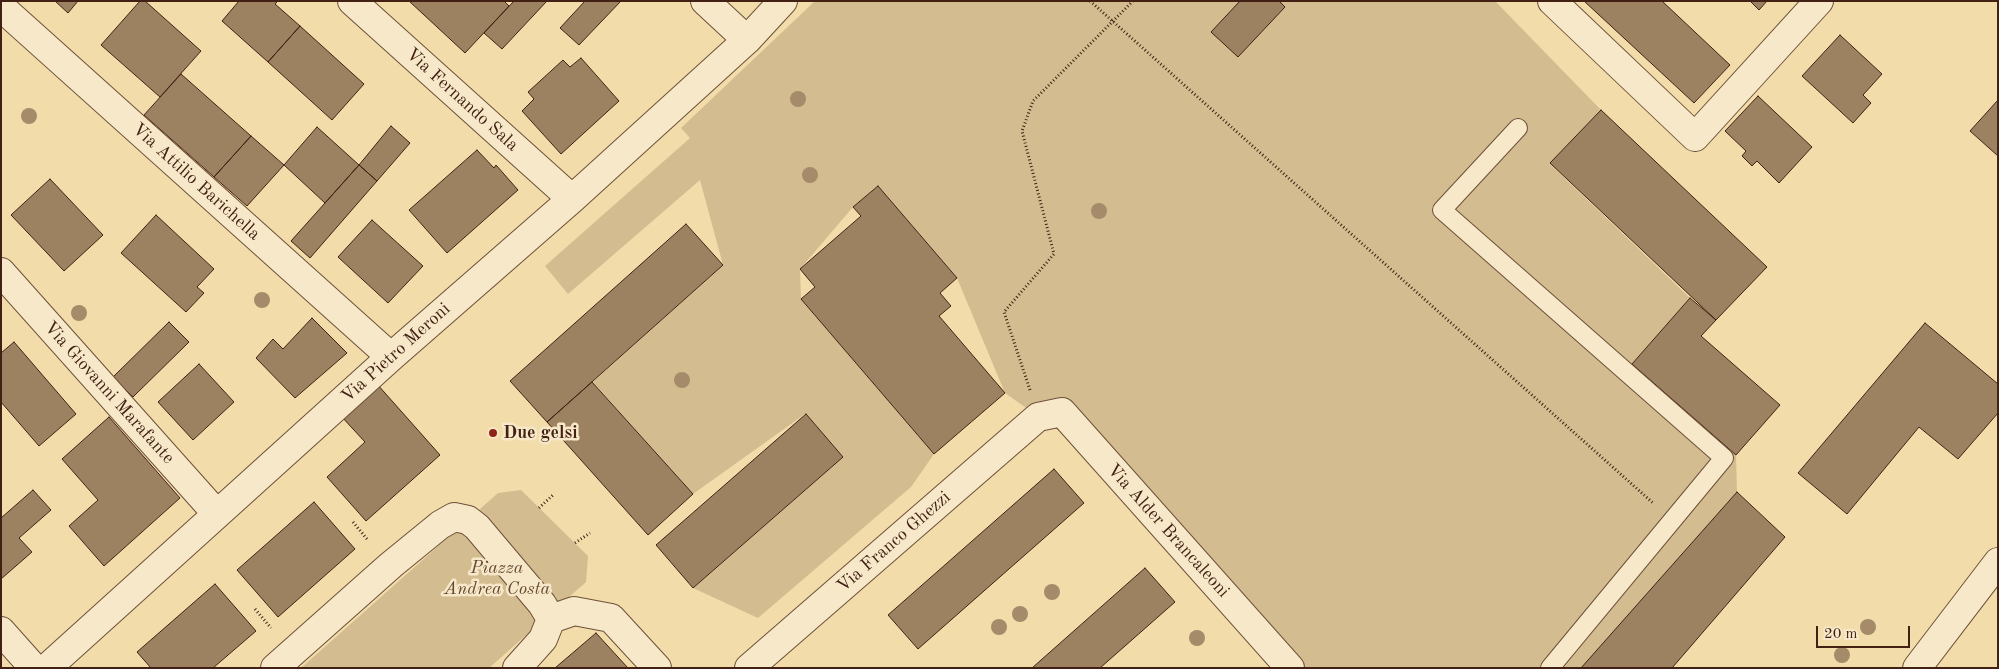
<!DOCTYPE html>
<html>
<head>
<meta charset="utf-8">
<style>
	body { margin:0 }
	#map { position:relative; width:1999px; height:669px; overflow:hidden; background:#f1dcaa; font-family:"Old Standard TT",serif }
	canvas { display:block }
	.frame { position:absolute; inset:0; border:2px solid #422114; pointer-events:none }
	.scale { position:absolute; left:1816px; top:626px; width:94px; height:22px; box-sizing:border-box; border:2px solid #422114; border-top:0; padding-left:6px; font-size:15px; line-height:18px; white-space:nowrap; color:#422114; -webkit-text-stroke:4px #f6e8c8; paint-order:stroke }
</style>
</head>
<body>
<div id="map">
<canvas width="1999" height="669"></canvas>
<div class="frame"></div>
<div class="scale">20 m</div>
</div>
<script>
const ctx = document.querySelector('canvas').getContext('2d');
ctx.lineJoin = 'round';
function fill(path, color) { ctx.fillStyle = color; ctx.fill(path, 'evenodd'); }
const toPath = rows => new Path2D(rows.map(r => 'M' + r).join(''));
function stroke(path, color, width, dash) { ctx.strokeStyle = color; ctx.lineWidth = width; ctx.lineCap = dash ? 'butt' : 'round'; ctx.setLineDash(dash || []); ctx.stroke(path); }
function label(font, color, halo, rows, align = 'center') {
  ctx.font = font + ' "Old Standard TT",serif'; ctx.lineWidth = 5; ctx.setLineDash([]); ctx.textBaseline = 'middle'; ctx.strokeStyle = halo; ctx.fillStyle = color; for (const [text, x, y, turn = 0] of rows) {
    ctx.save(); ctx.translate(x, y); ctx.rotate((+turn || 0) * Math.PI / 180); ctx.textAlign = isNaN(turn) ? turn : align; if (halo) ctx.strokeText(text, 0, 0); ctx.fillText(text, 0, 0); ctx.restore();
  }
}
fill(toPath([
	[815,1,1495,1,1601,110,1550,164,1690,298,1632,364,1736,455,1737,492,1582,668,1282,668,1059,431,1005,393,957,278,878,186,853,207,800,269,801,299,934,454,911,487,758,618,693,588,843,457,805,414,693,494,593,382,723,265,700,180,568,294,545,266,690,138,681,128],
	[521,490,588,556,586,582,489,668,301,668,498,493]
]), '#d3bc90');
const building = toPath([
	[55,1,78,1,68,13,55,1],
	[140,1,145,1,201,51,160,97,101,45,140,1],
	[239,1,278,1,275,4,300,26,268,62,222,21,239,1],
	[409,1,504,1,509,6,465,53,409,1],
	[514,1,547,1,502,49,484,33,514,1],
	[585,1,621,1,579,45,560,28,585,1],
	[1240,1,1279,1,1285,7,1238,57,1211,32,1240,1],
	[1584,1,1662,1,1730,65,1694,103,1584,1],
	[1750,1,1767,1,1759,10,1750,1],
	[300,26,364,84,332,120,268,62,300,26],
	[1840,35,1882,74,1863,95,1871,103,1853,123,1802,76,1840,35],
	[581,58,619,101,561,154,522,111,534,99,528,92,563,60,570,67,581,58],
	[181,74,251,136,214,177,144,115,181,74],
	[1758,96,1812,147,1779,183,1757,161,1752,166,1742,156,1746,151,1725,131,1758,96],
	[1998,100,1998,156,1970,131,1998,100],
	[1601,110,1767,267,1716,320,1550,163,1601,110],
	[391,126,410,143,377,181,359,165,391,126],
	[317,127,359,165,325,203,284,165,317,127],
	[251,136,284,165,247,206,214,177,251,136],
	[477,150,494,168,496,165,518,190,447,253,409,210,477,150],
	[359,165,377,181,310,258,291,241,359,165],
	[50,179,103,235,64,271,11,215,50,179],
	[878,186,957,278,940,293,951,306,939,316,1005,393,934,454,801,299,815,287,800,269,861,216,853,207,878,186],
	[156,215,214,269,197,287,204,293,186,312,121,253,156,215],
	[372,220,423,266,388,303,338,257,372,220],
	[686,224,723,265,547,422,510,381,686,224],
	[1690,298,1716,320,1701,336,1780,405,1736,455,1632,364,1690,298],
	[312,318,347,353,295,398,256,358,273,339,283,349,312,318],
	[169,322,189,342,133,397,113,377,169,322],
	[1925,323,1998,384,1998,413,1958,459,1919,427,1847,514,1798,473,1925,323],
	[14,342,76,414,39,446,1,402,1,353,14,342],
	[199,364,234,402,193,440,158,402,199,364],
	[592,382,693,494,648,535,547,422,592,382],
	[377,384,440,455,366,521,327,477,365,442,341,416,377,384],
	[806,414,843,457,693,588,656,545,806,414],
	[109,417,180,498,104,566,69,526,98,500,62,459,109,417],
	[1054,469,1084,503,918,649,888,615,1054,469],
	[33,490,51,510,19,538,32,552,1,579,1,518,33,490],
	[1737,492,1785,537,1672,668,1581,668,1737,492],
	[314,502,355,549,278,617,237,570,314,502],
	[1145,568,1175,602,1100,668,1032,668,1145,568],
	[215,584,256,631,213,668,151,668,137,652,215,584],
	[596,633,628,668,555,668,596,633]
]);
fill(building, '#9d8262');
stroke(building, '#422114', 1);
const lane = toPath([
	[1518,128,1442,210,1724,458,1550,668]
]);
const street = toPath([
	[352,1,572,199],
	[705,1,747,40],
	[1552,1,1695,137,1819,1],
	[1,7,391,357],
	[1,272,217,514],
	[551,619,574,611,611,618,657,668],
	[1,631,34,668],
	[47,668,391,357,572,199,747,40,783,1],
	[275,668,391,565,440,525,454,517,468,520,477,527,542,604,551,619,543,639,517,668],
	[749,668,1038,417,1062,412,1290,668],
	[1917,668,1998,562]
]);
stroke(lane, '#6e503a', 20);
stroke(street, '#6e503a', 30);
stroke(toPath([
	[1090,1,1653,503],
	[1030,390,1004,312,1054,254,1022,131,1033,101,1133,1],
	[539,508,554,494],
	[353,522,367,539],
	[575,543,590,533],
	[255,609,271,628]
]), '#422114', 3, [1, 2.5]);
stroke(lane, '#f6e8c8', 18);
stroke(street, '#f6e8c8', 28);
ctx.fillStyle = '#a58b69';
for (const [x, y] of [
	[798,99],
	[29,116],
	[810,175],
	[1099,211],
	[262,300],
	[79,313],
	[682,380],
	[1052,592],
	[1020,614],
	[999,627],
	[1868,627],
	[1197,638],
	[1842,655]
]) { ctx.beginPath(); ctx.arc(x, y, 8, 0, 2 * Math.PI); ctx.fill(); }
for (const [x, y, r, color] of [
	[493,433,5,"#8f2418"]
]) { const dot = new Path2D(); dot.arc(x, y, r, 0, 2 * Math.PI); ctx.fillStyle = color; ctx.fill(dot); stroke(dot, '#f6e8c8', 2); }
label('18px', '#422114', '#f6e8c8', [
	["Via Fernando Sala",462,100,42],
	["Via Attilio Barichella",196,182,42],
	["Via Pietro Meroni",396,353,-42],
	["Via Giovanni Marafante",109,393,48],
	["Via Alder Brancaleoni",1168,531,48],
	["Via Franco Ghezzi",894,542,-41]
]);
label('bold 18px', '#422114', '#f6e8c8', [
	["Due gelsi",503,433]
], 'left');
label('italic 18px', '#664833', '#f6e8c8', [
	["Piazza",497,568],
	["Andrea Costa",497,589]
]);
</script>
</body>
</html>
